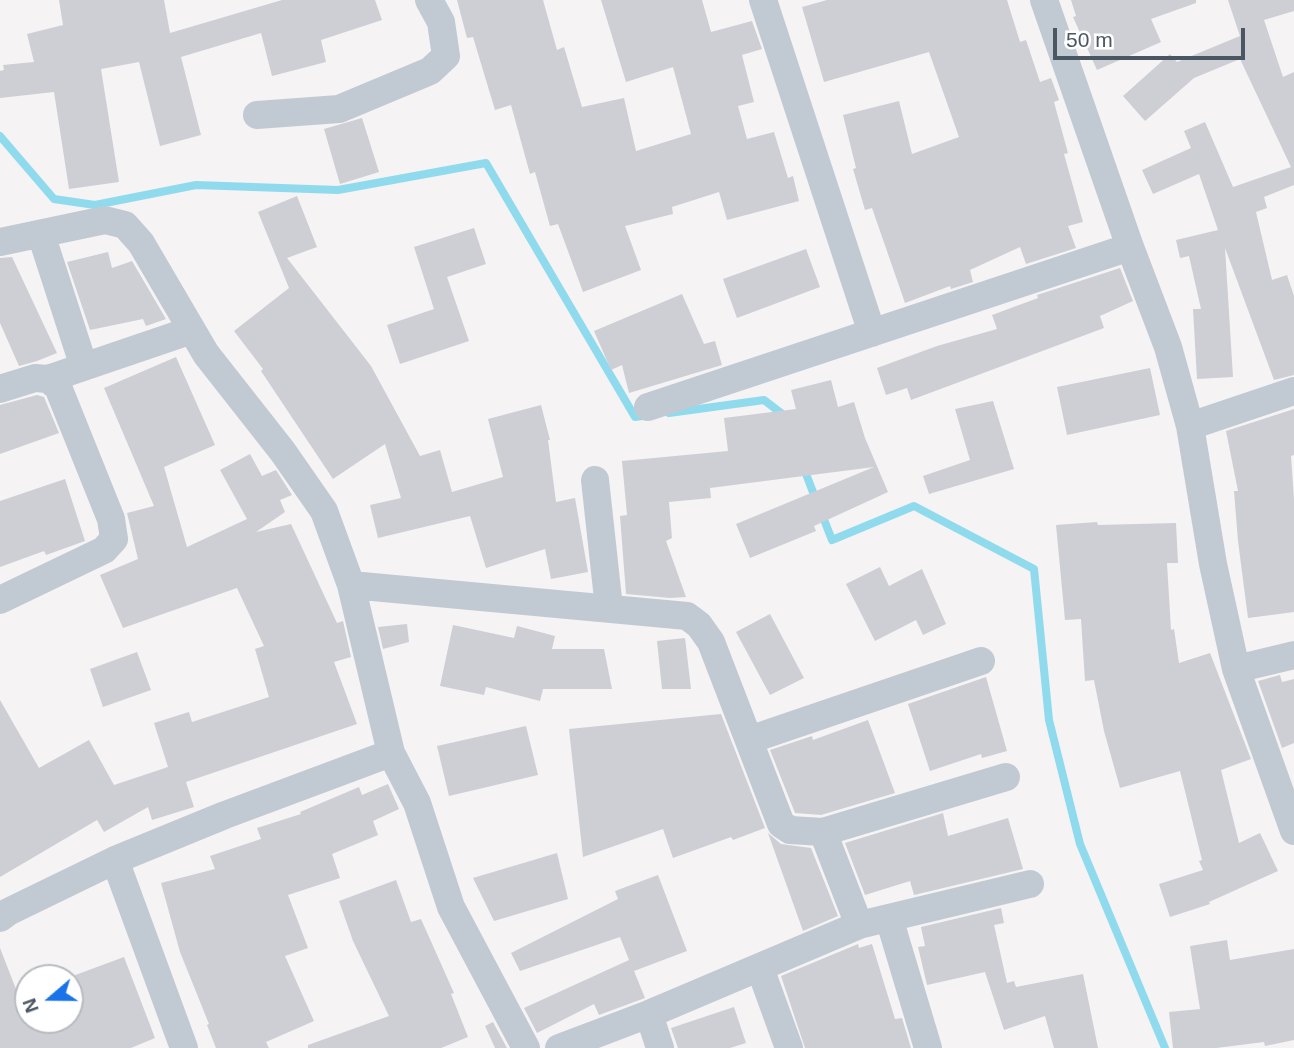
<!DOCTYPE html>
<html>
<head>
<meta charset="utf-8">
<style>
	body { margin:0 }
	#map { position:relative; width:1294px; height:1048px; overflow:hidden; background:#f5f3f3; font-family:Helvetica,sans-serif }
	canvas { display:block }
	.north { position:absolute; left:14px; top:964px; width:70px; height:70px; box-sizing:border-box; background:#fff; border:2px solid #b7bbc0; border-radius:50%; rotate:250deg; font-size:19px; font-weight:700; line-height:28px; text-align:center; color:#4a5661 }
	.north::after { content:''; display:block; margin:auto; width:24px; height:32px; background:#1a73e8; clip-path:polygon(50% 0,100% 100%,50% 72%,0 100%) }
	.scale { position:absolute; left:1053px; top:28px; width:192px; height:32px; box-sizing:border-box; border:4px solid #4a5661; border-top:0; padding-left:9px; font-size:21px; line-height:24px; white-space:nowrap; color:#4a5661; -webkit-text-stroke:5px #fff; paint-order:stroke }
</style>
</head>
<body>
<div id="map">
<canvas width="1294" height="1048"></canvas>
<div class="north">N</div>
<div class="scale">50 m</div>
</div>
<script>
const ctx = document.querySelector('canvas').getContext('2d');
ctx.lineJoin = 'round';
const toPath = rows => new Path2D(rows.map(r => 'M' + r).join(''));
function stroke(path, color, width, dash) { ctx.strokeStyle = color; ctx.lineWidth = width; ctx.lineCap = dash ? 'butt' : 'round'; ctx.setLineDash(dash || []); ctx.stroke(path); }
function fill(path, color) { ctx.fillStyle = color; ctx.fill(path, 'evenodd'); }
stroke(toPath([
	[0,136,54,199,95,205,196,185,338,190,486,163,635,417,649,415],
	[669,413,764,400,781,413,783,419],
	[803,466,816,500],
	[821,512,832,540,914,506,1034,569,1049,720,1080,844,1165,1048]
]), '#90daee', 8);
fill(toPath([
	[59,0,164,0,170,33,282,0,375,0,382,20,321,40,326,62,272,76,261,33,181,57,201,135,160,146,139,62,101,69,119,182,69,189,54,92,0,98,0,71,4,70,3,65,34,62,27,34,63,25],
	[457,0,543,0,557,50,564,47,582,107,624,98,636,151,691,134,673,67,626,82,601,0,702,0,711,32,752,21,762,49,742,55,754,102,738,106,747,139,774,132,788,178,793,176,799,201,727,220,719,192,672,207,673,214,625,226,641,270,583,292,558,224,550,226,535,172,530,174,511,105,495,110,473,37,467,38],
	[827,0,1007,0,1020,42,1026,40,1040,82,1051,78,1059,100,1054,102,1068,153,1064,154,1083,222,1068,226,1076,248,1026,264,1020,247,970,270,973,282,951,289,950,286,905,303,872,208,865,210,853,169,856,168,843,115,899,101,912,154,959,137,929,52,824,82,802,7],
	[1071,0,1196,0,1196,3,1151,19,1161,42,1097,70,1073,17,1076,16],
	[1228,0,1294,0,1294,11,1264,20,1283,77,1294,72,1294,185,1264,197,1267,208,1256,212,1272,280,1287,275,1294,296,1294,375,1274,380,1225,248,1233,377,1197,379,1193,309,1201,309,1189,256,1180,258,1176,240,1218,230,1199,174,1153,194,1142,170,1191,148,1184,131,1205,122,1233,187,1291,167,1240,59,1194,78,1145,121,1123,96,1170,54,1177,62,1240,36],
	[362,118,379,172,340,184,324,129],
	[297,196,317,247,287,258,371,366,420,456,440,450,452,492,503,477,488,419,541,405,550,440,548,440,556,502,575,498,588,572,551,579,545,549,486,568,470,516,378,538,370,505,401,498,385,444,333,479,261,371,263,369,234,331,289,288,258,212],
	[474,228,486,264,447,277,469,341,400,364,387,325,434,309,414,247],
	[806,249,820,287,737,318,723,279],
	[108,252,112,268,132,261,166,319,146,326,143,319,90,330,67,262],
	[12,257,57,353,37,361,19,366,0,323,0,258],
	[1120,268,1133,301,1100,316,1104,328,911,400,907,388,886,395,877,368,937,346,997,329,992,315,1038,298,1037,295],
	[682,294,704,344,715,341,722,365,629,393,622,365,611,370,594,331],
	[176,357,215,445,164,467,187,547,247,519,220,470,250,454,262,476,276,470,292,495,280,500,285,512,256,532,291,524,337,623,343,621,351,657,334,662,357,724,186,782,194,807,152,820,148,807,104,832,97,820,0,877,0,700,39,768,89,740,114,785,168,767,154,723,189,712,192,722,269,697,255,649,264,646,237,588,123,628,100,575,138,559,127,513,154,506,104,388],
	[1150,368,1160,415,1067,435,1057,387],
	[831,380,838,407,854,402,865,438,888,492,814,526,816,531,750,558,736,524,874,467,710,488,711,498,669,502,672,538,666,541,686,597,670,598,626,594,620,516,627,515,622,461,728,451,724,418,796,409,791,390],
	[37,395,44,397,59,433,0,454,0,405],
	[993,401,1014,469,929,494,923,476,970,460,955,409],
	[1294,409,1294,455,1291,456,1294,500,1294,612,1248,618,1238,541,1234,491,1238,491,1226,431],
	[65,479,85,541,46,555,44,551,0,567,0,501],
	[1097,522,1098,525,1176,523,1178,563,1167,563,1171,630,1174,629,1179,663,1210,653,1251,759,1221,770,1239,843,1260,833,1278,871,1209,902,1210,904,1170,917,1159,884,1203,870,1199,861,1202,860,1180,771,1120,788,1104,731,1094,680,1085,681,1081,619,1065,620,1056,525],
	[880,567,889,586,922,569,946,624,923,635,916,620,875,641,846,584],
	[770,614,804,678,770,695,736,632],
	[407,624,409,642,383,649,378,627],
	[453,625,514,638,517,626,555,636,552,649,604,649,612,689,543,689,540,701,486,687,484,695,440,686],
	[685,638,691,689,662,689,657,641],
	[137,652,151,690,103,707,90,669],
	[1280,675,1282,682,1294,679,1294,743,1282,748,1258,681],
	[986,677,1007,751,982,758,981,754,930,771,908,704],
	[721,714,765,828,733,840,731,837,673,858,663,829,583,857,569,729],
	[868,720,895,793,821,815,795,813,770,750,812,736,813,740],
	[526,726,538,775,449,796,437,746],
	[388,784,399,809,373,821,378,835,332,854,340,878,288,895,308,948,285,956,314,1021,266,1042,269,1048,216,1048,207,1025,209,1024,180,952,161,883,215,869,210,856,261,839,257,828,301,814,300,812,359,787,362,795],
	[943,813,948,836,1008,818,1023,869,914,895,910,881,865,895,845,843],
	[768,833,781,844,811,848,838,916,803,931],
	[557,853,568,899,494,921,473,878],
	[658,875,687,951,634,971,645,998,599,1015,594,1004,537,1033,524,1008,629,960,620,937,520,971,511,953,618,899,615,891],
	[396,880,411,922,421,919,454,993,451,994,468,1037,441,1048,308,1048,308,1045,389,1016,353,941,339,901],
	[1001,908,1004,923,994,925,1007,983,1014,981,1016,987,1083,974,1098,1048,1054,1048,1045,1016,1004,1030,985,972,927,985,918,947,925,946,921,927],
	[1227,940,1230,960,1294,949,1294,1040,1265,1046,1264,1042,1216,1048,1173,1048,1169,1012,1200,1009,1190,946],
	[858,944,859,948,872,944,895,1019,902,1018,911,1048,805,1048,781,976],
	[0,948,28,1020,70,1020,70,977,124,957,155,1038,131,1048,0,1048],
	[734,1007,746,1043,730,1048,678,1048,671,1028],
	[493,1022,507,1048,495,1048,485,1026]
]), '#cdcfd5');
stroke(toPath([
	[763,0,872,333],
	[1044,0,1130,247,1168,347,1190,426,1213,564,1236,669,1294,831],
	[257,115,339,109,430,71,446,56,441,22,429,0],
	[41,234,84,367],
	[0,242,105,220,125,225,141,243,206,354,283,452,324,511,351,585,391,753,417,803,451,907,526,1048],
	[0,389,35,378,48,379,192,330],
	[648,407,1130,247],
	[1190,426,1294,391],
	[595,480,609,608],
	[351,585,687,616,699,625,711,642,781,824,790,830,823,832,859,925],
	[0,600,104,550,114,539,111,519,58,387,48,379],
	[1236,669,1294,655],
	[749,740,981,661],
	[823,832,1006,777],
	[115,860,184,1048],
	[0,918,8,912,115,860,225,815,391,753],
	[889,918,928,1048],
	[760,968,789,1048],
	[649,1014,660,1048],
	[559,1048,649,1014,859,925,1030,884]
]), '#c1cad2', 28);
</script>
</body>
</html>
